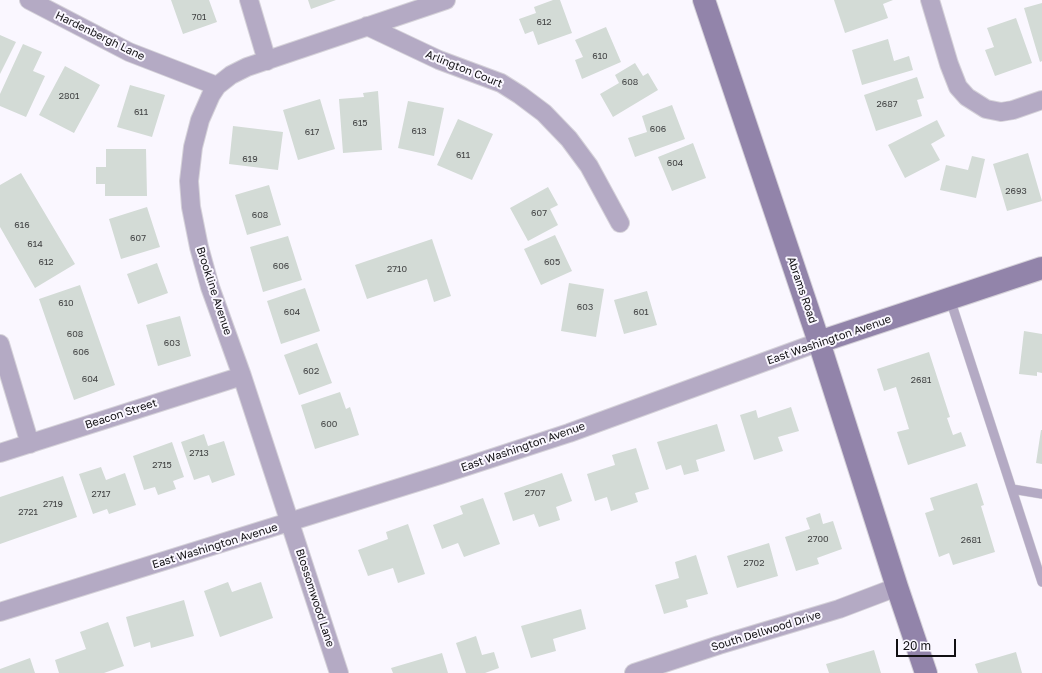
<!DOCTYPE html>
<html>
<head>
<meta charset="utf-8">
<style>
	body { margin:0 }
	#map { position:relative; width:1042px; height:673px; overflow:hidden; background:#faf7ff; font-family:"Golos Text",sans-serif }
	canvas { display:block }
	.scale { position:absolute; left:896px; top:639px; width:60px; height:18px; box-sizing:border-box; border:2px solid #111013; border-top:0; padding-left:5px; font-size:12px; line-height:14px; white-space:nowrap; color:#111013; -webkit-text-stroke:3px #faf7ff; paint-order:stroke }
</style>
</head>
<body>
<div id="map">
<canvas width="1042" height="673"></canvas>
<div class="scale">20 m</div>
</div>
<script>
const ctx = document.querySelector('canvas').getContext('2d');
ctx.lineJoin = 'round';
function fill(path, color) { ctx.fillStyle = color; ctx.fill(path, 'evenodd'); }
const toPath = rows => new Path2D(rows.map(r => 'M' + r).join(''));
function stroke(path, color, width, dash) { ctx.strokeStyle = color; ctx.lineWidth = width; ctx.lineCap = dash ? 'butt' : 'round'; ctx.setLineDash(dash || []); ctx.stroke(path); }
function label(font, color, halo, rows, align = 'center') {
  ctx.font = font + ' "Golos Text",sans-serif'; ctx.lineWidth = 4; ctx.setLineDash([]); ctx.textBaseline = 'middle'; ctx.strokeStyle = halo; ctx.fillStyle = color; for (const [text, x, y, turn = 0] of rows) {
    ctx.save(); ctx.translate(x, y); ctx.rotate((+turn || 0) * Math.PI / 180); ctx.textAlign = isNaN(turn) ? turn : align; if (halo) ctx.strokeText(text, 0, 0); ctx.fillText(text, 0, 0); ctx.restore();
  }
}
fill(toPath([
	[171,0,209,0,217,22,183,34],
	[308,0,336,0,311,9],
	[553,0,560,0,572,33,538,45,533,31,525,34,519,19,536,13,534,7],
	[834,0,893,0,883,4,888,18,845,33],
	[1042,3,1042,61,1040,62,1024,8],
	[1016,18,1032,63,995,76,985,50,994,47,987,28],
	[606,27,621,62,582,79,575,60,583,57,575,40],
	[0,35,16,42,0,74],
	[888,39,894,61,909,56,913,70,862,85,852,50],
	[23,44,42,52,33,71,45,76,26,117,0,106,0,94],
	[635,63,643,76,648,73,658,90,613,117,600,94,619,83,615,75],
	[65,66,100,85,74,133,39,115],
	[917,77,924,98,917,100,922,116,876,131,864,95],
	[130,85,165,95,152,137,117,127],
	[378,91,382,150,343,153,339,99,364,97,363,93],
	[320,99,335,149,298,160,283,110],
	[408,101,444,108,434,156,398,148],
	[672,105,685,139,635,157,628,138,647,132,642,116],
	[458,119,493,134,472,180,437,165],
	[937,120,945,136,931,144,940,160,905,178,888,145],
	[233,126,283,132,278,170,229,164],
	[693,143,706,178,672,191,658,157],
	[106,149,146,149,147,196,105,196,105,184,96,184,96,167,106,167],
	[1028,153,1042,201,1007,211,993,164],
	[972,156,985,159,976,198,940,190,946,165,968,170],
	[21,173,75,264,35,288,0,227,0,185],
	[269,185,281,225,247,235,235,195],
	[548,187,558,205,550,209,558,225,528,241,510,208],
	[147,207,160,247,121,259,109,219],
	[555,235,572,271,541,285,524,249],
	[288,236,302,280,263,292,250,247],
	[432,239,451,296,434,302,427,279,367,299,355,265],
	[157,263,168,293,138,304,127,274],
	[569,283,604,289,596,337,561,331],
	[80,285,115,385,74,400,39,299],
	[305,288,320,331,281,344,267,301],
	[647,291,657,325,624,334,614,300],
	[180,316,191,356,158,366,146,325],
	[1024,331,1042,334,1042,373,1037,372,1037,376,1019,374],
	[317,343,332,383,299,395,284,355],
	[929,352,950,417,947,418,953,435,961,432,966,446,908,465,897,432,909,429,896,387,884,391,877,369],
	[340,392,346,409,350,407,359,435,315,449,301,405],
	[791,407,799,431,778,437,783,451,754,460,740,415,756,410,758,418],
	[717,424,725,451,696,460,699,471,684,475,681,465,666,470,657,442],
	[1041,430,1042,430,1042,464,1036,463],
	[204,434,208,446,224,441,235,475,212,483,209,475,194,480,181,442],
	[172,442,184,477,173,481,176,489,158,495,155,487,144,490,133,456],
	[636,448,649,489,635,493,638,502,611,511,607,497,595,501,587,474,615,465,612,455],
	[101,467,106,480,125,473,136,505,109,514,107,509,93,514,79,474],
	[562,473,572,501,556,507,560,520,539,527,534,514,513,521,504,493],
	[63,476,77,517,0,544,0,497],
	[977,483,984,505,981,506,995,552,953,565,949,553,939,557,925,513,934,510,930,498],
	[483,498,500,544,464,557,458,543,442,549,433,525,463,514,460,506],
	[820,513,823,524,833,521,842,549,817,558,819,564,796,571,785,537,810,529,806,518],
	[408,524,425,574,398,583,393,568,368,576,358,550,388,539,386,532],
	[769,543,778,576,737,588,727,556],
	[696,555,708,594,686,600,688,607,664,614,655,585,679,578,675,562],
	[228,582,232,592,261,582,273,618,220,637,204,591],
	[184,600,194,636,151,648,150,642,134,647,126,617],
	[581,609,586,629,553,639,556,651,531,658,521,626],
	[108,622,124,666,104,673,59,673,55,660,86,649,80,632],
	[476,636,482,655,494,652,499,668,485,673,466,673,456,643],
	[874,650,881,673,829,673,826,664],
	[1016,652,1022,673,978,673,975,664],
	[442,653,448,673,393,673,391,668],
	[30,658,35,673,0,673,0,669]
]), '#d3dbd6');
const lane = toPath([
	[950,299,1042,582],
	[1012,489,1042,494]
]);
const street = toPath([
	[29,0,129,52,217,86],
	[249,0,267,61],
	[930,0,949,64,958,87,967,97,986,109,1001,112,1013,110,1042,100],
	[367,26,439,60,501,83,520,95,544,113,569,139,589,166,620,223],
	[0,344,30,444],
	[0,453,242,376],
	[0,612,440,475,569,433,819,342],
	[339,673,242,376,210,287,199,247,191,207,189,181,193,147,200,120,211,95,217,86,231,75,247,67,446,0],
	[634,673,719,645,839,609,897,587]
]);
const secondary = toPath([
	[704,0,819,342,897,587,926,673],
	[819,342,1042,268]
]);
stroke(lane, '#d5d2d9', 10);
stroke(street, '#d5d2d9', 20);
stroke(secondary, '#d5d2d9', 24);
stroke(lane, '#b4aac4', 9);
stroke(street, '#b4aac4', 18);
stroke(secondary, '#9284aa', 22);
label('9px', '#424344', null, [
	["701",199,17],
	["612",544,22],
	["610",600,56],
	["608",630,82],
	["2801",69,96],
	["2687",887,104],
	["611",141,112],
	["615",360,123],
	["606",658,129],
	["613",419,131],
	["617",312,132],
	["611",463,155],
	["619",250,159],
	["604",675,163],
	["2693",1016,191],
	["607",539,213],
	["608",260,215],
	["616",22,225],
	["607",138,238],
	["614",35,244],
	["612",46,262],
	["605",552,262],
	["606",281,266],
	["2710",397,269],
	["610",66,303],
	["603",585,307],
	["604",292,312],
	["601",641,312],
	["608",75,334],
	["603",172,343],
	["606",81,352],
	["602",311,371],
	["604",90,379],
	["2681",921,380],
	["600",329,424],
	["2713",199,453],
	["2715",162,465],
	["2707",535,493],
	["2717",101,494],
	["2719",53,504],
	["2721",28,512],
	["2700",818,539],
	["2681",971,540],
	["2702",754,563]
]);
label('11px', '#111013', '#faf7ff', [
	["Hardenbergh Lane",100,36,26],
	["Arlington Court",464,69,22],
	["Abrams Road",802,290,71],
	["Brookline Avenue",214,291,72],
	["East Washington Avenue",829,340,-19],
	["Beacon Street",121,414,-18],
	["East Washington Avenue",523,447,-19],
	["East Washington Avenue",215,546,-17],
	["Blossomwood Lane",315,598,72],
	["South Dellwood Drive",766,631,-17]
]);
</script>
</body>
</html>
